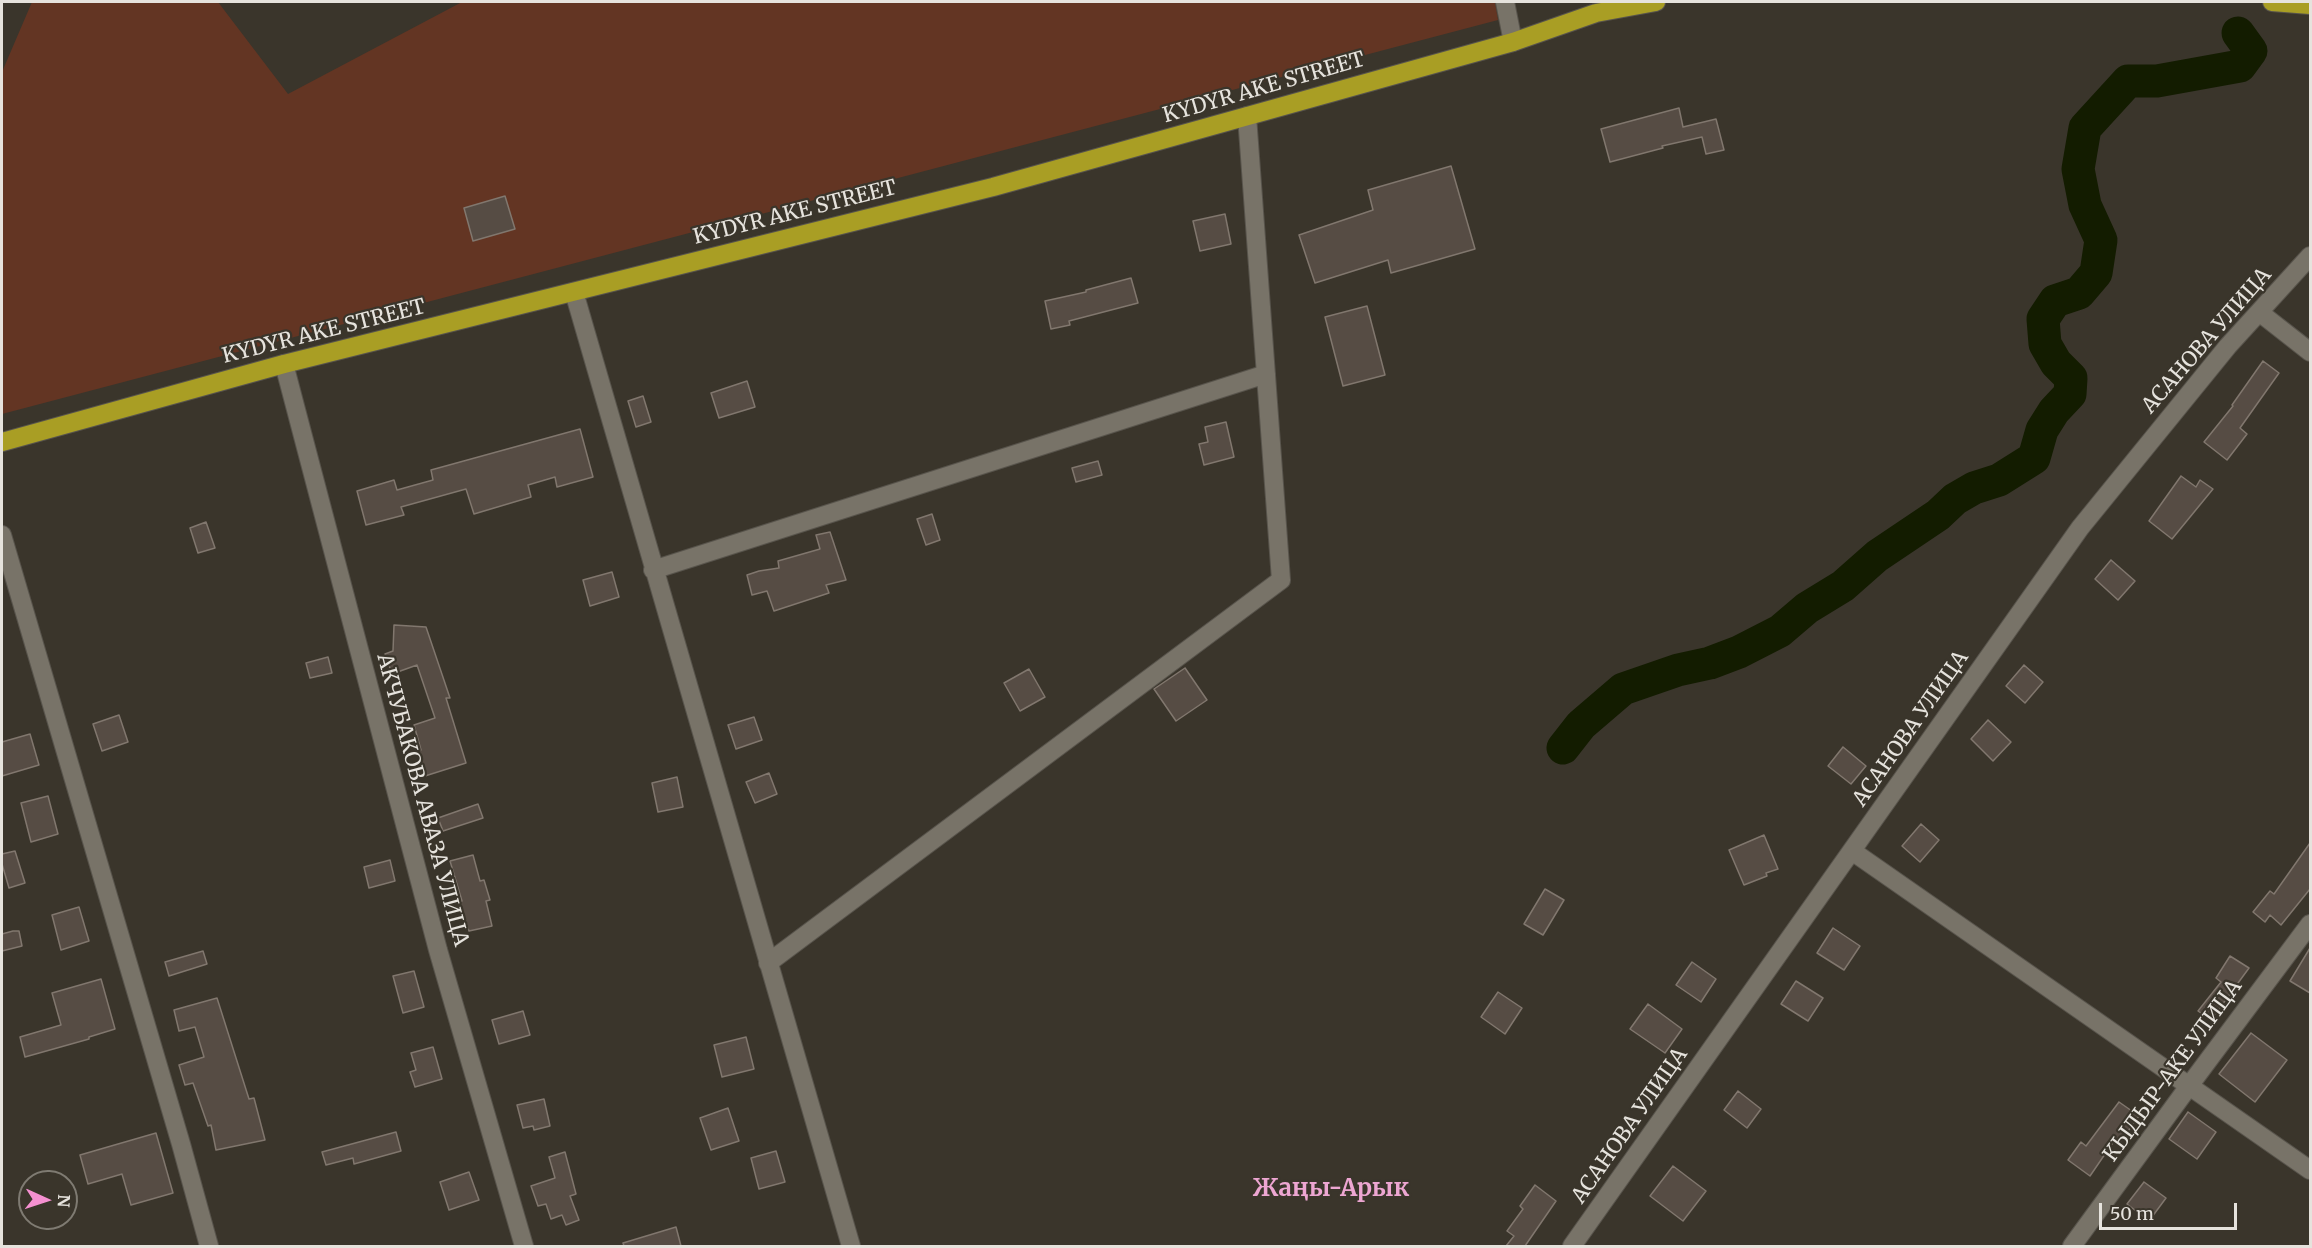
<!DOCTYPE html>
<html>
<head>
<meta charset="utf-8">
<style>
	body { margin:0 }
	#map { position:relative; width:2312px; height:1248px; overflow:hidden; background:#3a352b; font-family:Merriweather,serif }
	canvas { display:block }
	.frame { position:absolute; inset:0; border:3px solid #e6e3dd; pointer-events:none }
	.north { position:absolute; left:18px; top:1170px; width:60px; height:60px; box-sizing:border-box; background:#3a352b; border:2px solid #7f7b72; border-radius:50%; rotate:93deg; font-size:16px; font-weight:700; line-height:24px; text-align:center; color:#e6e3dd }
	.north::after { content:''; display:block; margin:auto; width:21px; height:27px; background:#f590d1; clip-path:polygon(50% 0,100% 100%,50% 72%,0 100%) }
	.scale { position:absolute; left:2099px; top:1203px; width:138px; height:27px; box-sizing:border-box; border:3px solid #e6e3dd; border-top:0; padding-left:8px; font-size:18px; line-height:21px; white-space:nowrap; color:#e6e3dd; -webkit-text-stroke:4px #3a352b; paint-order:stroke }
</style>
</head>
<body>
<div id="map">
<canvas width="2312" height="1248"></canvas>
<div class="frame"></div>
<div class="north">N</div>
<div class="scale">50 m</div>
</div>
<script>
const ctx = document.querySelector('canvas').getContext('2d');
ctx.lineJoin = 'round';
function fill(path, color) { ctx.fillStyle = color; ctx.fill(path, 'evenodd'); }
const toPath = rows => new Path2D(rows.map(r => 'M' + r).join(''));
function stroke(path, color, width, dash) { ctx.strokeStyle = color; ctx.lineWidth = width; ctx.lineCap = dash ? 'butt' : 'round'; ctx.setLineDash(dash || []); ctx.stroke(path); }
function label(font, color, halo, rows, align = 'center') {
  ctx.font = font + ' Merriweather,serif'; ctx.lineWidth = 4.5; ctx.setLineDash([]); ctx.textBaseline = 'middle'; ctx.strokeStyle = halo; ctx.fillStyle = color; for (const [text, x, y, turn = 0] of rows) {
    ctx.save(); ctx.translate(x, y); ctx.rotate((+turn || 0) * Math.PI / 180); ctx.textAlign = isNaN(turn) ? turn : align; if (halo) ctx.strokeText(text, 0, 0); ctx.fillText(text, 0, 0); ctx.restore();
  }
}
fill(toPath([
	[32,2,218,2,288,94,462,2,1495,2,1498,20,2,414,2,72]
]), '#633523');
stroke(toPath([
	[1563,748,1581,725,1623,689,1678,670,1710,663,1739,652,1780,631,1807,608,1843,586,1877,556,1938,515,1955,499,1974,488,1999,480,2034,458,2042,430,2054,411,2070,394,2071,378,2056,363,2045,344,2043,319,2055,301,2079,293,2096,273,2101,240,2085,205,2078,169,2085,128,2128,81,2157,81,2240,66,2251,51,2238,33]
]), '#131c00', 33);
const building = toPath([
	[1679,108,1683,127,1716,119,1724,150,1706,154,1702,137,1662,146,1663,148,1610,162,1601,129,1679,108],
	[1451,166,1475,249,1391,273,1388,260,1315,283,1299,235,1373,210,1368,190,1451,166],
	[505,196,515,229,473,241,464,208,505,196],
	[1225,214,1231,244,1200,251,1193,221,1225,214],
	[1131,278,1138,303,1069,321,1070,325,1051,329,1045,301,1086,292,1086,290,1131,278],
	[1367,306,1385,375,1343,386,1325,317,1367,306],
	[2263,361,2279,373,2240,428,2247,434,2227,460,2204,442,2233,406,2232,405,2263,361],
	[747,381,755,407,719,418,711,393,747,381],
	[643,396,651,422,636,427,628,401,643,396],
	[1226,422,1234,457,1204,465,1199,444,1208,442,1205,427,1226,422],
	[580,429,593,477,557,487,555,477,528,485,531,497,474,514,466,489,401,507,404,515,366,525,357,491,394,480,397,490,433,480,431,470,580,429],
	[1098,461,1102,475,1076,482,1072,468,1098,461],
	[2181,476,2196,487,2200,480,2213,489,2172,539,2149,521,2181,476],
	[932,514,940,540,926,545,917,519,932,514],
	[206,522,215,548,198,553,190,528,206,522],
	[830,532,846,580,826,585,829,593,774,611,767,591,752,595,747,575,759,571,779,568,778,561,820,549,816,535,830,532],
	[2111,560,2135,581,2118,600,2095,579,2111,560],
	[612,572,619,597,590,606,583,580,612,572],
	[394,625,426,627,450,698,446,698,466,763,425,776,417,751,421,750,414,725,435,718,417,665,392,674,385,654,393,651,394,625],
	[328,657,332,673,310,678,306,663,328,657],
	[2024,665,2043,682,2025,703,2006,686,2024,665],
	[1185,668,1207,700,1176,721,1154,689,1185,668],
	[1029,669,1045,697,1020,711,1004,683,1029,669],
	[119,715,128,742,102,751,93,724,119,715],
	[754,717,762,740,736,749,728,725,754,717],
	[1988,720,2011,742,1993,761,1971,739,1988,720],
	[30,734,39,765,2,776,2,742,30,734],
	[1843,747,1866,766,1851,784,1828,766,1843,747],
	[769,773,777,794,755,803,746,782,769,773],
	[677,777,683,807,658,812,652,783,677,777],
	[48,796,58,834,31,842,21,803,48,796],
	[478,804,483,818,443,831,438,818,478,804],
	[1921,824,1939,840,1920,862,1902,846,1921,824],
	[1764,835,1778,869,1766,873,1767,876,1744,885,1729,850,1764,835],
	[2310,843,2310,889,2281,925,2270,915,2265,922,2253,912,2270,891,2274,894,2310,843],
	[15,851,25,883,9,888,2,864,2,854,15,851],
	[473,855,480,881,484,880,490,900,486,901,492,926,469,931,459,902,462,901,450,861,473,855],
	[390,860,395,881,369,888,364,867,390,860],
	[1545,889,1564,900,1543,935,1524,924,1545,889],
	[79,907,89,941,61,950,52,915,79,907],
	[1833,928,1860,946,1844,970,1817,953,1833,928],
	[13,931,19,931,22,946,2,951,2,934,13,931],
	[2310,948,2310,993,2290,981,2310,948],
	[203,951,207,964,169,976,165,962,203,951],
	[2230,956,2249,968,2211,1020,2198,1011,2221,982,2216,978,2230,956],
	[1692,962,1716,979,1701,1002,1676,985,1692,962],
	[414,971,424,1007,403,1013,393,976,414,971],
	[101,979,115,1029,89,1037,89,1039,25,1057,20,1037,61,1025,52,993,101,979],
	[1796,981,1823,998,1808,1021,1781,1004,1796,981],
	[1498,992,1522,1008,1505,1034,1481,1017,1498,992],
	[217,998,249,1099,254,1098,265,1140,216,1150,211,1125,208,1126,193,1083,185,1085,179,1065,204,1057,195,1027,179,1031,174,1010,217,998],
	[1648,1004,1682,1029,1665,1053,1630,1029,1648,1004],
	[523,1011,530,1035,499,1044,492,1020,523,1011],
	[2251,1033,2287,1060,2255,1102,2219,1074,2251,1033],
	[746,1037,754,1069,722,1077,714,1045,746,1037],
	[433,1047,442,1079,415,1087,410,1072,416,1070,411,1053,433,1047],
	[1738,1091,1761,1109,1747,1128,1724,1110,1738,1091],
	[544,1099,550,1126,534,1130,533,1126,523,1128,517,1105,544,1099],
	[2119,1102,2139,1116,2118,1145,2114,1141,2090,1176,2068,1160,2081,1142,2086,1146,2119,1102],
	[728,1108,739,1141,711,1150,700,1118,728,1108],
	[2188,1112,2216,1132,2197,1159,2169,1139,2188,1112],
	[396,1132,401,1151,354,1164,353,1158,326,1165,322,1152,396,1132],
	[156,1133,173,1193,131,1205,122,1174,88,1184,80,1155,156,1133],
	[776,1151,785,1182,759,1189,751,1158,776,1151],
	[565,1152,576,1194,570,1196,579,1220,566,1225,562,1215,551,1219,546,1204,538,1206,531,1186,555,1178,549,1157,565,1152],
	[1673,1166,1706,1191,1683,1221,1650,1196,1673,1166],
	[469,1172,479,1200,449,1210,440,1182,469,1172],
	[2144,1182,2166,1198,2149,1221,2127,1204,2144,1182],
	[1535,1185,1556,1201,1525,1246,1506,1246,1514,1236,1507,1231,1523,1209,1520,1206,1535,1185],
	[676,1227,681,1246,624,1246,623,1243,676,1227]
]);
fill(building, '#564c44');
stroke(building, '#81776e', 1.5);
const street = toPath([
	[1505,2,1513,42],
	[574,292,851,1246],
	[2259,312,2310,352],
	[284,364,438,950,524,1246],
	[2,535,181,1144,209,1246],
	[653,570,1266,374],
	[1852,851,2310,1170],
	[768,963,1281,580,1247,116],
	[1572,1246,2080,528,2228,346,2310,256],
	[2072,1246,2189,1086,2310,924]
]);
const highway = toPath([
	[2272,2,2310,5],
	[2,442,284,364,993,187,1513,42,1596,13,1656,2]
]);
stroke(street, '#58544c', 20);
stroke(highway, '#58544c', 20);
stroke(street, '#787368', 18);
stroke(highway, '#a99e24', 18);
label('21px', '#e6e3dd', '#3a352b', [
	["KYDYR AKE STREET",1264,88,-16],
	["KYDYR AKE STREET",795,213,-14],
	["KYDYR AKE STREET",324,332,-14],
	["АСАНОВА УЛИЦА",2207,341,-49],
	["АСАНОВА УЛИЦА",1911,729,-55],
	["АКЧУБАКОВА АВАЗА УЛИЦА",422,800,75],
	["КЫДЫР-АКЕ УЛИЦА",2173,1071,-54],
	["АСАНОВА УЛИЦА",1630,1126,-55]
]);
label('bold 24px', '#eda6d2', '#3a352b', [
	["Жаңы-Арык",1331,1189]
]);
</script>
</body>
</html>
